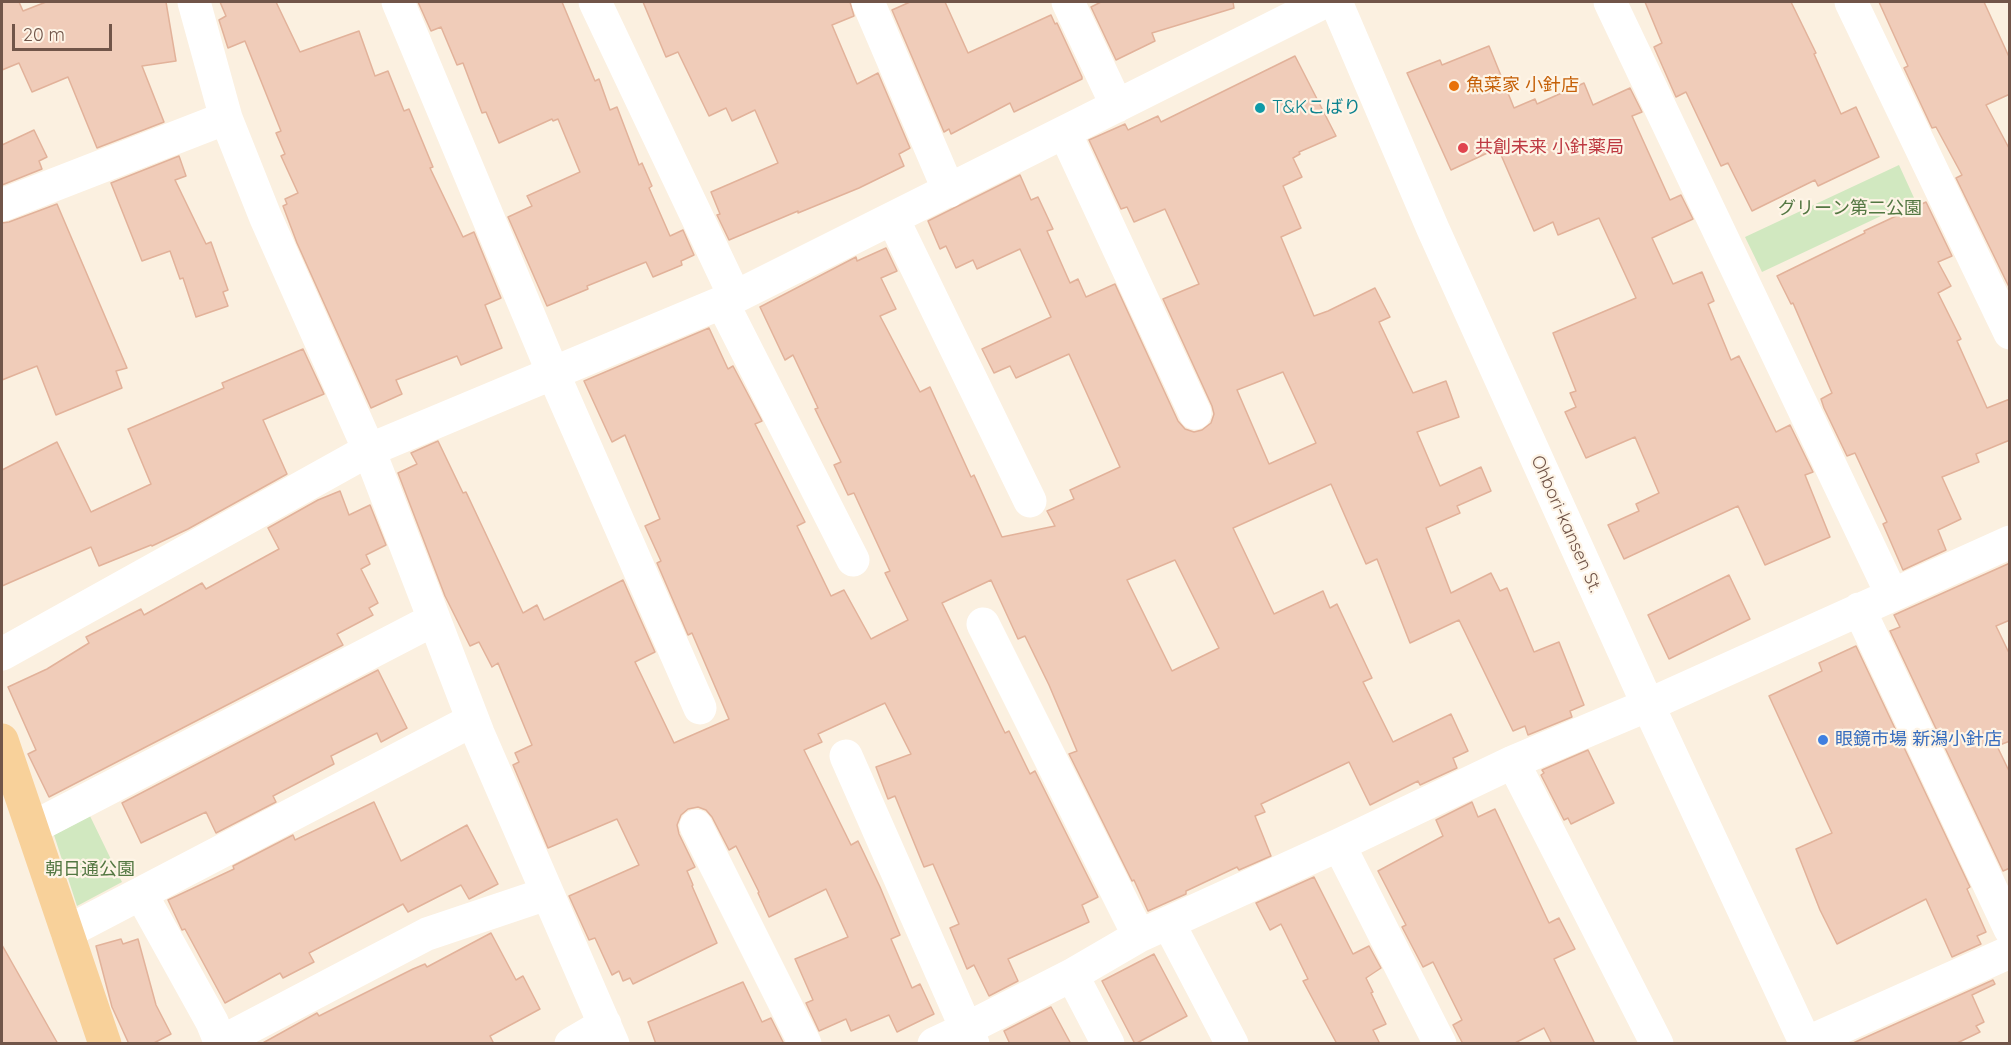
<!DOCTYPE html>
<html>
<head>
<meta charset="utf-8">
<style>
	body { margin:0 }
	#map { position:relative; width:2011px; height:1045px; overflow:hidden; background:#fbf0e0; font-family:Quicksand,sans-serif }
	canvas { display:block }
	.frame { position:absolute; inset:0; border:3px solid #715549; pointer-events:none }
	.scale { position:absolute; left:12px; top:24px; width:100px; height:27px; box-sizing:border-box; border:3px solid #715549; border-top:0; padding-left:8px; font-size:18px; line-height:21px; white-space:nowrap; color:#715549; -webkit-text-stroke:4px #fef4e6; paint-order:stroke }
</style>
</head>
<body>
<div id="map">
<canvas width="2011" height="1045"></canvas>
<div class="frame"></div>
<div class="scale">20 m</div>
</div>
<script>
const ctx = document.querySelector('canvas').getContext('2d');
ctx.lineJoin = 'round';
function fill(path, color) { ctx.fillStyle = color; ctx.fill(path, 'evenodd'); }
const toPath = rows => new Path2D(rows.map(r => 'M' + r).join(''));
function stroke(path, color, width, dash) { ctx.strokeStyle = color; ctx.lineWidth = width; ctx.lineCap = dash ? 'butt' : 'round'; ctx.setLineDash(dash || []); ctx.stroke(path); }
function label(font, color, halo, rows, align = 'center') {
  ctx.font = font + ' Quicksand,"Noto Sans JP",sans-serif'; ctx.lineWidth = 4.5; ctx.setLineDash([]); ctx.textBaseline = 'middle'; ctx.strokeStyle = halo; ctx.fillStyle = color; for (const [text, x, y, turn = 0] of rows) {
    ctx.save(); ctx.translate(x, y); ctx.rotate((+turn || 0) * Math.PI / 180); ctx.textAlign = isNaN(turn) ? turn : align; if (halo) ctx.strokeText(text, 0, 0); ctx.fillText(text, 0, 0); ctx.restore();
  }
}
fill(toPath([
	[1899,165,1915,200,1762,272,1745,237],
	[90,816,122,882,77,906,54,835]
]), '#d1e8c0');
const building = toPath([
	[2,2,19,2,23,11,46,2,166,2,176,61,142,66,164,122,97,148,68,77,32,92,19,63,2,70,2,2],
	[220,2,276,2,300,52,359,31,375,76,388,71,404,111,409,109,433,167,430,168,463,237,474,232,501,298,485,305,502,348,461,365,457,356,396,380,402,394,371,408,297,243,283,206,287,204,285,199,298,193,281,156,285,154,276,133,281,131,245,41,228,48,219,20,226,16,220,2],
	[418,2,562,2,595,81,599,79,610,110,617,107,639,165,642,163,652,186,649,188,670,236,683,230,694,255,681,261,682,265,653,277,646,262,587,286,588,289,547,306,508,217,532,206,527,196,580,172,558,119,553,121,552,119,499,143,486,112,482,113,463,63,457,65,441,27,431,31,418,2],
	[643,2,850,2,854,16,832,25,857,84,878,73,910,148,899,154,904,166,859,188,798,213,798,211,729,240,717,215,720,214,711,192,778,163,755,110,732,121,726,108,709,116,678,52,666,57,643,2],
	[910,2,945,2,968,53,1051,15,1055,24,1057,23,1082,77,1082,79,1014,112,1010,103,951,134,949,129,944,132,892,10,910,2],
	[1101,2,1233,2,1234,8,1152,33,1155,41,1116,60,1091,7,1101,2],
	[1645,2,1791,2,1816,53,1814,54,1841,114,1856,107,1879,157,1818,186,1815,180,1752,211,1728,163,1721,166,1686,92,1676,97,1654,47,1662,43,1645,2],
	[1879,2,1984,2,2010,59,2010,94,1986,105,2010,150,2010,289,1956,178,1962,175,1936,127,1932,128,1904,68,1908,66,1879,2],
	[1489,46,1514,108,1535,99,1537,104,1584,83,1593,105,1630,88,1642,112,1632,116,1670,200,1681,195,1693,219,1652,238,1673,284,1702,272,1714,301,1708,304,1731,360,1739,356,1776,432,1790,425,1813,472,1805,475,1830,537,1765,565,1738,506,1624,559,1608,525,1639,511,1636,504,1659,493,1635,437,1586,458,1565,412,1576,407,1570,393,1576,391,1553,333,1636,298,1599,218,1558,235,1553,222,1534,231,1498,148,1451,170,1407,73,1440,60,1442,65,1489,46],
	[1295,56,1336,136,1299,152,1300,154,1293,158,1302,177,1283,186,1301,228,1281,237,1314,316,1328,311,1375,288,1390,317,1379,322,1413,393,1446,381,1459,417,1417,432,1440,486,1481,467,1491,491,1457,506,1460,513,1426,528,1451,593,1491,573,1500,591,1507,588,1534,652,1559,642,1584,705,1570,711,1572,717,1528,735,1525,726,1513,731,1459,620,1410,643,1377,559,1366,564,1331,484,1233,528,1274,614,1323,591,1330,608,1337,604,1372,678,1363,682,1393,742,1451,714,1468,751,1453,758,1457,768,1420,785,1418,781,1370,805,1349,762,1261,804,1265,812,1255,816,1271,856,1239,870,1237,867,1186,891,1186,894,1148,911,1134,880,1132,881,1069,754,1077,751,1049,685,1025,636,1018,639,991,580,942,603,1005,733,1009,731,1030,774,1035,771,1098,897,1082,905,1089,922,1008,959,1018,981,989,996,974,965,967,969,950,928,959,924,933,864,924,867,895,796,888,799,876,767,911,754,885,703,818,734,822,742,804,750,851,845,858,841,880,887,900,935,891,939,912,988,920,984,934,1014,897,1032,889,1015,851,1031,846,1019,819,1031,806,1003,813,1000,795,959,848,937,826,889,769,917,758,893,759,892,736,846,729,850,712,817,706,810,698,807,688,809,681,815,677,825,679,834,695,867,687,871,693,885,692,886,717,943,633,984,630,978,623,981,619,971,612,975,595,938,589,940,569,896,639,865,617,819,548,848,513,765,519,762,515,753,532,745,498,663,492,667,479,642,470,646,445,596,398,473,417,464,411,453,438,441,463,493,466,492,523,613,537,605,544,620,623,580,655,652,635,662,674,743,729,719,692,633,688,635,657,563,661,561,645,526,660,519,625,435,612,442,584,381,709,328,728,369,733,366,762,421,755,424,805,522,797,526,831,596,844,590,871,639,908,620,885,573,890,571,854,493,848,495,834,465,841,462,815,409,818,408,793,355,785,360,760,307,856,257,857,261,886,248,897,271,881,278,896,309,880,316,920,392,930,387,971,477,974,475,1002,537,1055,526,1047,511,1074,499,1070,490,1120,467,1069,354,1016,378,1010,366,994,373,982,349,1051,317,1020,249,977,269,973,260,956,268,946,246,940,249,928,221,1020,175,1031,200,1038,197,1053,229,1047,231,1070,283,1078,279,1086,297,1115,284,1178,421,1185,429,1194,432,1202,430,1211,423,1214,414,1212,406,1163,299,1199,284,1165,209,1134,222,1127,207,1121,209,1089,140,1125,124,1128,130,1158,116,1161,122,1295,56],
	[1283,372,1316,443,1269,464,1237,390,1283,372],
	[1175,560,1219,648,1172,671,1127,580,1175,560],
	[34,130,47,157,39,161,42,169,2,185,2,145,34,130],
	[179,156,186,176,175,180,206,244,211,242,228,290,223,292,228,306,196,317,183,278,180,279,170,251,142,261,111,183,179,156],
	[1926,202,1952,256,1938,262,1951,286,1938,293,1961,339,1957,341,1987,408,2010,399,2010,440,1976,454,1979,462,1942,477,1961,519,1938,530,1946,550,1903,570,1883,524,1887,522,1855,453,1847,456,1824,408,1821,399,1832,393,1793,303,1791,304,1777,276,1865,233,1864,231,1926,202],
	[57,204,127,368,116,371,122,388,56,415,37,366,2,380,2,223,9,222,57,204],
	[303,349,324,394,263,420,287,474,188,529,152,546,151,545,99,566,91,547,2,586,2,470,57,442,91,512,151,484,128,429,224,388,222,383,303,349],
	[340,491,349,515,370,505,386,545,366,555,370,564,361,569,378,603,369,608,373,615,337,634,343,645,49,797,28,754,36,750,8,687,47,669,89,643,86,637,141,609,144,615,202,583,206,589,279,549,268,528,318,500,340,491],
	[2010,563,2010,620,1996,626,2010,655,2010,741,1997,746,2010,773,2010,868,2003,871,1890,631,1900,627,1894,615,2010,563],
	[1729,575,1750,619,1669,659,1648,615,1729,575],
	[1856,646,1970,887,1967,889,1986,932,1977,936,1981,944,1952,957,1926,899,1837,944,1820,910,1796,849,1832,833,1769,696,1822,671,1819,663,1856,646],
	[378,670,407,728,381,742,377,733,331,756,334,764,273,796,276,802,216,833,206,812,141,843,122,803,378,670],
	[1588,750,1614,803,1571,824,1568,818,1564,820,1541,775,1544,773,1542,770,1588,750],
	[374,802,401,861,467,825,498,884,469,899,461,885,408,912,403,904,309,953,314,962,283,978,280,973,225,1003,185,929,182,930,168,900,234,869,233,866,293,835,295,840,374,802],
	[1472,802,1478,817,1495,809,1549,923,1559,918,1575,949,1554,959,1595,1044,1552,1044,1544,1028,1513,1044,1463,1044,1453,1025,1462,1020,1433,962,1423,967,1413,948,1402,927,1406,925,1378,871,1443,836,1436,820,1472,802],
	[1314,877,1353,954,1369,946,1381,968,1366,978,1373,992,1371,993,1386,1024,1373,1030,1380,1044,1337,1044,1303,981,1308,979,1281,924,1270,930,1256,903,1314,877],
	[491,933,516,980,523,976,540,1009,490,1036,494,1044,261,1044,317,1013,319,1016,413,969,425,964,427,967,491,933],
	[121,939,123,944,138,939,156,1005,171,1034,152,1044,129,1044,112,1007,96,946,121,939],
	[2,945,58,1044,2,1044,2,945],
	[1154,954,1187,1016,1135,1044,1102,981,1154,954],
	[1993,980,1995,984,1972,995,1984,1022,1976,1026,1980,1032,1955,1044,1851,1044,1993,980],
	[743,982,762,1022,771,1018,784,1044,656,1044,648,1022,743,982],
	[1051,1007,1071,1044,1010,1044,1004,1031,1051,1007]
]);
fill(building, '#f0ccb9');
stroke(building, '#e2b29a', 1.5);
stroke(toPath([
	[194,2,226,118,265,216,369,450,478,733,613,1044],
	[398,2,553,373,700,708],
	[595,2,735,297],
	[868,2,949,191],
	[1068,2,1117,106],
	[1610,2,1892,595],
	[1851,2,2010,333],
	[1065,133,1195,413],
	[2,205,226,118],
	[893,219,1030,501],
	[722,302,853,560],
	[1859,609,2010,929],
	[983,624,1139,936],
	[2,654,369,450,735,297,1324,2],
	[846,756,973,1044],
	[1513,762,1657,1044],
	[696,826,805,1044],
	[32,828,433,620],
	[1339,845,1440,1044],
	[141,894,212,1022,221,1044],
	[1169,924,1232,1044],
	[67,932,473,720],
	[1072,975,1108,1044],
	[221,1042,427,934,546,894],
	[1806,1043,2010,952],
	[571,1044,605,1024],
	[934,1044,966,1029,1072,975,1139,936,1339,845,1513,762,1648,705,2010,542]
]), '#fff', 33);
stroke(toPath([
	[1336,2,1433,229,1648,705,1806,1044]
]), '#fff', 33);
stroke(toPath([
	[2,740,105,1044]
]), '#f8d19a', 33);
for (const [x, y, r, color] of [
	[1454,86,6,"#e8710a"],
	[1260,108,6,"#0f9aa8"],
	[1463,148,6,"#e0444e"],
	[1823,740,6,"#3f7fe0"]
]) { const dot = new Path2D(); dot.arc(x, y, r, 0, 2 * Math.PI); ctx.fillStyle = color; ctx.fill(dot); stroke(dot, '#fef4e6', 2); }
label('18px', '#c56008', '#fef4e6', [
	["魚菜家 小針店",1466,86]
], 'left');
label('18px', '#0d838f', '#fef4e6', [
	["T&Kこばり",1272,108]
], 'left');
label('18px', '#be3a42', '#fef4e6', [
	["共創未来 小針薬局",1475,148]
], 'left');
label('18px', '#537742', '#fef4e6', [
	["グリーン第二公園",1850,209],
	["朝日通公園",90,870]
]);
label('18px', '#715549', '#fef4e6', [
	["Ohbori-kansen St.",1566,524,66]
]);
label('18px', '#366cbe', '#fef4e6', [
	["眼鏡市場 新潟小針店",1835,740]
], 'left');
</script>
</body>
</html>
